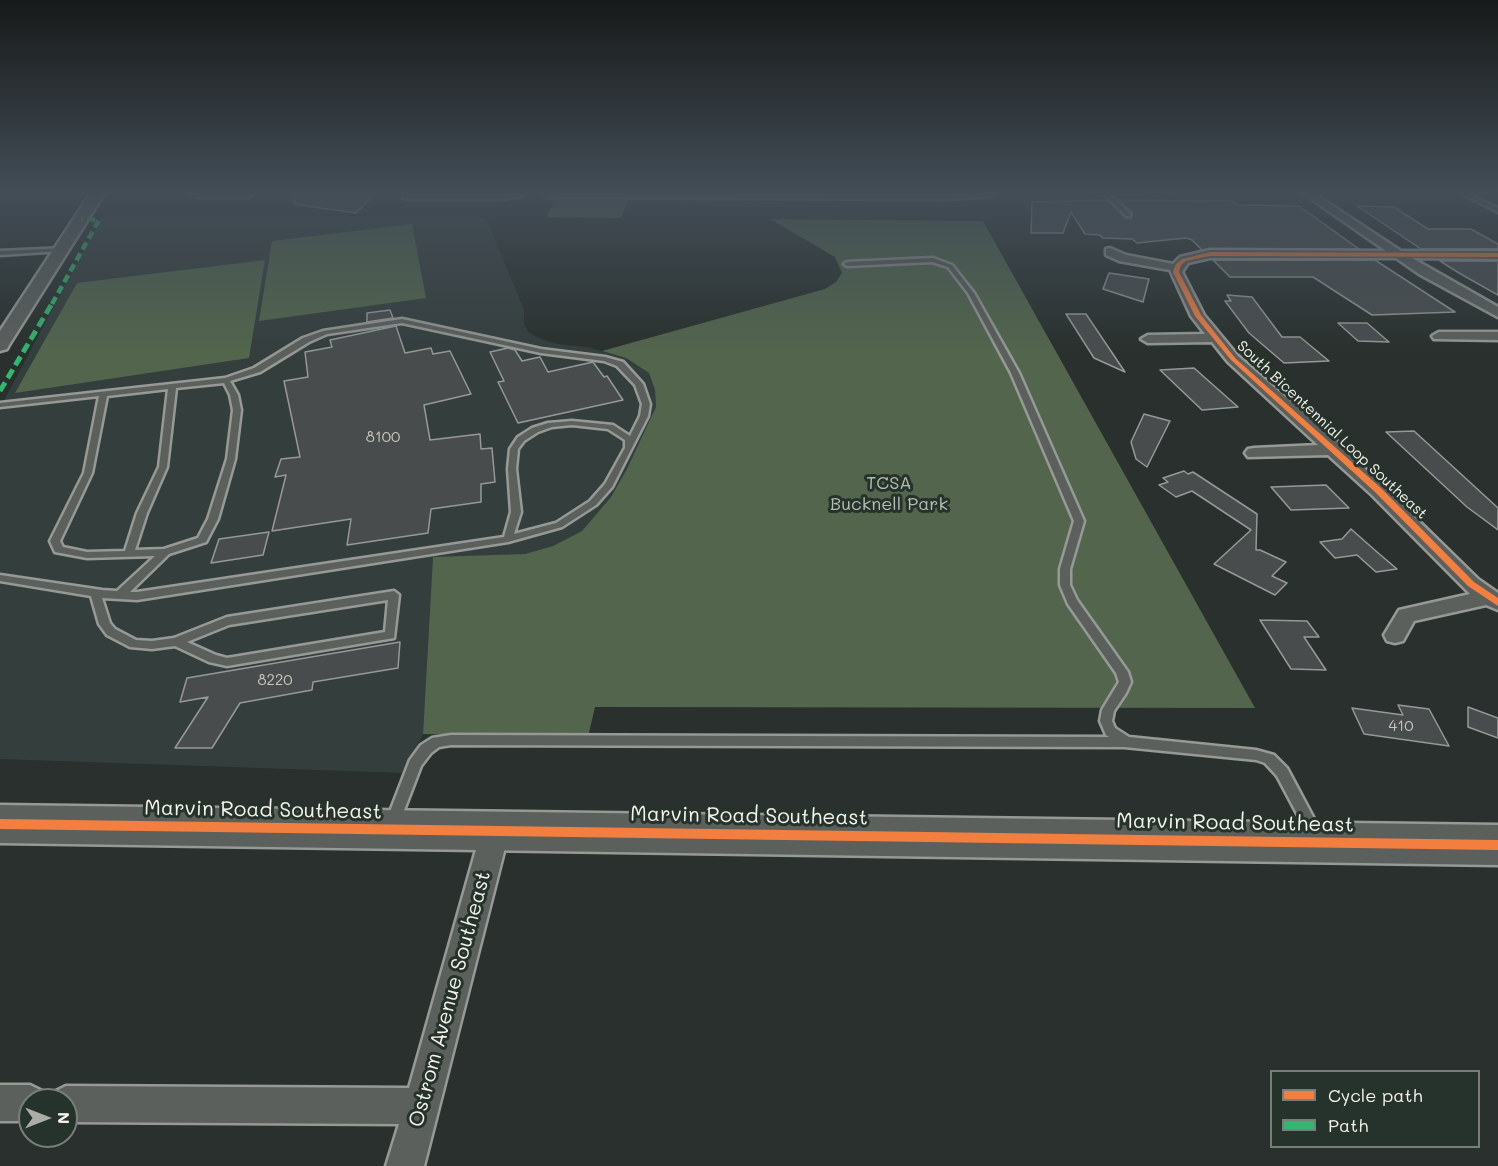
<!DOCTYPE html>
<html>
<head>
<meta charset="utf-8">
<style>
	body { margin:0 }
	#map { position:relative; width:1498px; height:1166px; overflow:hidden; background:#29302d; font-family:Mali,sans-serif }
	canvas { display:block }
	.legend { position:absolute; left:1270px; top:1070px; width:210px; height:78px; box-sizing:border-box; background:#26332d; border:2px solid #787f78; margin:0; padding:8px 10px; list-style:none; font-size:18px; color:#f4f1e8 }
	.legend li { display:flex; align-items:center; gap:12px; height:30px }
	.legend b { width:30px; border:2px solid #787f78 }
	.north { position:absolute; left:18px; top:1088px; width:60px; height:60px; box-sizing:border-box; background:#26332d; border:2px solid #787f78; border-radius:50%; rotate:90deg; font-size:16px; font-weight:700; line-height:24px; text-align:center; color:#f4f1e8 }
	.north::after { content:''; display:block; margin:auto; width:21px; height:27px; background:#adada7; clip-path:polygon(50% 0,100% 100%,50% 72%,0 100%) }
</style>
</head>
<body>
<div id="map">
<canvas width="1498" height="1166"></canvas>
<ul class="legend">
<li><b style="height:8px;background:#f27e40"></b>Cycle path</li>
<li><b style="height:8px;background:#33b770"></b>Path</li>
</ul>
<div class="north">N</div>
</div>
<script>
const ctx = document.querySelector('canvas').getContext('2d');
ctx.lineJoin = 'round';
function fill(path, color) { ctx.fillStyle = color; ctx.fill(path, 'evenodd'); }
const toPath = rows => new Path2D(rows.map(r => 'M' + r).join(''));
function stroke(path, color, width, dash) { ctx.strokeStyle = color; ctx.lineWidth = width; ctx.lineCap = dash ? 'butt' : 'round'; ctx.setLineDash(dash || []); ctx.stroke(path); }
function label(font, color, halo, rows, align = 'center') {
  ctx.font = font + ' Mali,sans-serif'; ctx.lineWidth = 6; ctx.setLineDash([]); ctx.textBaseline = 'middle'; ctx.strokeStyle = halo; ctx.fillStyle = color; for (const [text, x, y, turn = 0] of rows) {
    ctx.save(); ctx.translate(x, y); ctx.rotate((+turn || 0) * Math.PI / 180); ctx.textAlign = isNaN(turn) ? turn : align; if (halo) ctx.strokeText(text, 0, 0); ctx.fillText(text, 0, 0); ctx.restore();
  }
}
fill(toPath([
	[101,218,486,218,524,310,524,324,529,333,541,339,557,344,587,347,626,358,649,373,655,390,656,407,630,466,611,497,582,531,553,546,525,554,433,558,423,734,404,773,0,759,0,408]
]), '#343e3d');
fill(toPath([
	[556,199,628,200,621,218,546,217],
	[770,219,983,221,1255,708,595,707,588,737,423,734,433,557,525,554,553,546,582,531,611,497,627,469,656,407,655,390,649,373,626,358,602,351,825,289,836,282,842,273,835,257],
	[412,224,426,298,259,321,272,241],
	[265,260,249,358,15,393,77,283]
]), '#53664d');
const building = toPath([
	[295,194,375,194,356,213,294,204,295,194],
	[1107,200,1126,218,1132,218,1132,212,1118,200,1232,201,1238,205,1299,206,1359,249,1202,250,1192,240,1186,238,1137,243,1132,239,1103,238,1100,235,1085,234,1071,212,1063,233,1031,233,1032,202,1107,200],
	[1357,206,1394,207,1428,229,1471,229,1498,244,1498,249,1421,249,1357,206],
	[1213,260,1375,260,1455,312,1372,315,1313,277,1230,277,1213,260],
	[1440,261,1498,261,1498,295,1459,273,1440,261],
	[1109,273,1149,279,1143,302,1103,289,1109,273],
	[1227,295,1252,297,1282,337,1300,337,1329,361,1284,363,1249,333,1225,301,1231,301,1227,295],
	[390,310,393,318,367,322,367,313,390,310],
	[1066,314,1086,314,1125,372,1094,358,1066,314],
	[1338,323,1367,323,1389,342,1358,341,1338,323],
	[396,326,405,353,431,348,433,354,450,351,471,394,424,405,430,440,480,434,481,449,492,448,495,482,481,484,481,502,431,509,428,533,347,545,351,519,272,531,286,475,275,477,281,459,300,457,284,381,308,377,305,352,332,347,330,340,396,326],
	[508,348,515,350,522,361,540,357,548,372,593,362,604,377,607,376,623,400,518,423,498,382,504,381,490,352,508,348],
	[1194,368,1238,407,1202,410,1160,370,1194,368],
	[1144,414,1170,421,1147,467,1136,459,1131,442,1144,414],
	[1414,431,1498,508,1498,530,1467,507,1386,432,1414,431],
	[1184,471,1188,474,1193,472,1257,514,1256,550,1260,550,1286,562,1272,576,1287,583,1275,595,1214,564,1251,530,1192,491,1176,497,1159,485,1168,482,1163,478,1184,471],
	[1326,485,1349,508,1291,510,1271,487,1326,485],
	[1351,529,1377,552,1397,569,1376,572,1357,555,1335,558,1320,542,1342,539,1351,529],
	[269,532,263,555,211,563,219,539,269,532],
	[1260,620,1307,621,1319,637,1304,637,1326,670,1291,669,1260,620],
	[400,642,398,668,313,682,312,690,240,703,212,748,175,748,208,697,180,702,187,678,400,642],
	[1398,705,1429,709,1449,746,1364,734,1352,708,1403,715,1398,705],
	[1468,707,1498,718,1498,738,1468,727,1468,707]
]);
fill(building, '#484c4d');
stroke(building, '#969996', 1.5);
const service = toPath([
	[1105,194,1109,194,1130,214,1130,216,1126,216,1105,194],
	[1463,194,1469,194,1498,208,1498,212,1463,194],
	[64,248,64,250,62,251,0,255,0,251,64,248],
	[933,258,952,265,974,293,1019,373,1084,521,1070,569,1070,585,1077,600,1128,672,1131,682,1126,693,1114,711,1112,721,1115,728,1129,737,1256,750,1274,755,1287,768,1320,830,1322,834,1320,838,1315,840,1310,838,1277,776,1265,763,1256,760,1124,747,451,745,439,747,431,753,421,766,398,826,393,828,388,826,386,822,410,760,421,745,432,738,451,735,1109,737,1106,735,1100,721,1102,710,1119,682,1116,673,1068,604,1060,585,1060,569,1074,521,1011,373,968,293,948,267,932,262,847,266,844,264,847,262,933,258],
	[402,319,541,349,605,357,623,362,643,384,650,404,648,416,612,487,596,505,562,527,508,542,137,600,102,598,110,623,115,629,136,640,152,641,174,638,227,617,394,591,399,595,394,638,227,666,209,662,175,646,152,649,130,647,107,635,99,624,91,596,0,581,0,575,102,590,117,591,155,556,87,558,55,552,50,541,84,473,99,396,0,407,0,403,225,378,254,368,303,338,323,331,402,319],
	[402,323,541,353,604,361,617,366,635,385,642,404,640,416,630,436,613,425,572,421,548,423,532,428,518,437,510,449,508,469,511,512,504,537,137,592,130,592,169,554,206,542,218,519,235,459,241,410,238,395,230,381,260,372,309,342,327,334,402,323],
	[224,383,230,395,233,410,227,459,208,519,198,538,164,549,135,550,147,513,167,467,176,388,224,383],
	[168,389,159,467,137,513,125,551,87,552,63,547,60,541,92,473,107,396,168,389],
	[572,425,608,429,625,440,625,448,605,484,590,501,556,523,514,534,521,512,516,469,518,449,524,441,538,432,552,427,572,425],
	[388,600,385,632,227,658,216,655,187,642,229,625,388,600]
]);
const minor = toPath([
	[192,194,254,194,249,197,197,197,192,194],
	[403,194,524,194,519,197,501,199,407,199,403,198,403,194],
	[543,194,994,194,989,197,942,199,548,197,543,194],
	[1304,194,1315,194,1401,251,1498,251,1498,259,1412,258,1498,307,1498,317,1419,274,1396,258,1210,258,1188,263,1182,272,1204,315,1238,356,1341,445,1478,579,1498,593,1498,610,1486,605,1414,621,1403,641,1395,643,1387,641,1384,635,1399,610,1470,594,1372,495,1328,455,1248,457,1245,453,1248,449,1254,448,1318,445,1228,362,1212,342,1148,343,1141,339,1148,335,1205,334,1191,316,1170,270,1119,261,1106,255,1106,249,1110,248,1126,255,1173,264,1180,257,1210,250,1386,251,1304,194],
	[1439,332,1498,332,1498,340,1434,339,1432,336,1439,332],
	[495,820,505,823,509,832,424,1166,386,1166,399,1124,66,1122,66,1100,50,1100,54,1092,66,1086,409,1088,481,832,485,823,495,820],
	[0,1085,30,1085,42,1091,46,1100,30,1100,30,1121,0,1121,0,1085]
]);
const tertiary = toPath([
	[90,194,104,194,9,345,7,349,0,351,0,331,90,194]
]);
const primary = toPath([
	[0,805,1498,825,1498,865,0,843,0,805]
]);
stroke(service, '#969996', 5);
stroke(minor, '#969996', 5);
stroke(tertiary, '#969996', 5);
stroke(primary, '#969996', 5);
fill(service, '#5c605c');
fill(minor, '#5c605c');
fill(tertiary, '#5c605c');
fill(primary, '#5c605c');
stroke(toPath([
	[52,304,99,220,81,219]
]), '#33b770', 4.5, [8, 4.5]);
stroke(toPath([
	[0,391,53,302]
]), '#33b770', 5, [10, 5]);
fill(toPath([
	[1210,252,1498,253,1498,257,1210,256,1186,261,1181,265,1179,272,1201,315,1235,358,1382,489,1474,582,1498,598,1498,606,1468,586,1376,493,1231,360,1195,316,1173,272,1176,264,1182,259,1210,252],
	[0,819,1498,840,1498,850,0,829,0,819]
]), '#f27e40');
const sky = ctx.createLinearGradient(0, 0, 0, 357);
sky.addColorStop(0, '#171a19');
sky.addColorStop(0.54, '#434e57');
sky.addColorStop(1, '#434e5700');
ctx.fillStyle = sky;
ctx.fillRect(0, 0, 1498, 357);
label('15px', '#f4f1e8', '#26332d', [
	["South Bicentennial Loop Southeast",1332,430,43]
]);
label('15px', '#c9c8c1', null, [
	["8100",383,437],
	["8220",275,680],
	["410",1401,726]
]);
label('18px', '#b6bdac', '#26332d', [
	["TCSA",889,483],
	["Bucknell Park",889,504]
]);
label('21px', '#f4f1e8', '#26332d', [
	["Marvin Road Southeast",263,810,1],
	["Marvin Road Southeast",749,816,1],
	["Marvin Road Southeast",1235,823,1],
	["Ostrom Avenue Southeast",450,999,-75]
]);
</script>
</body>
</html>
